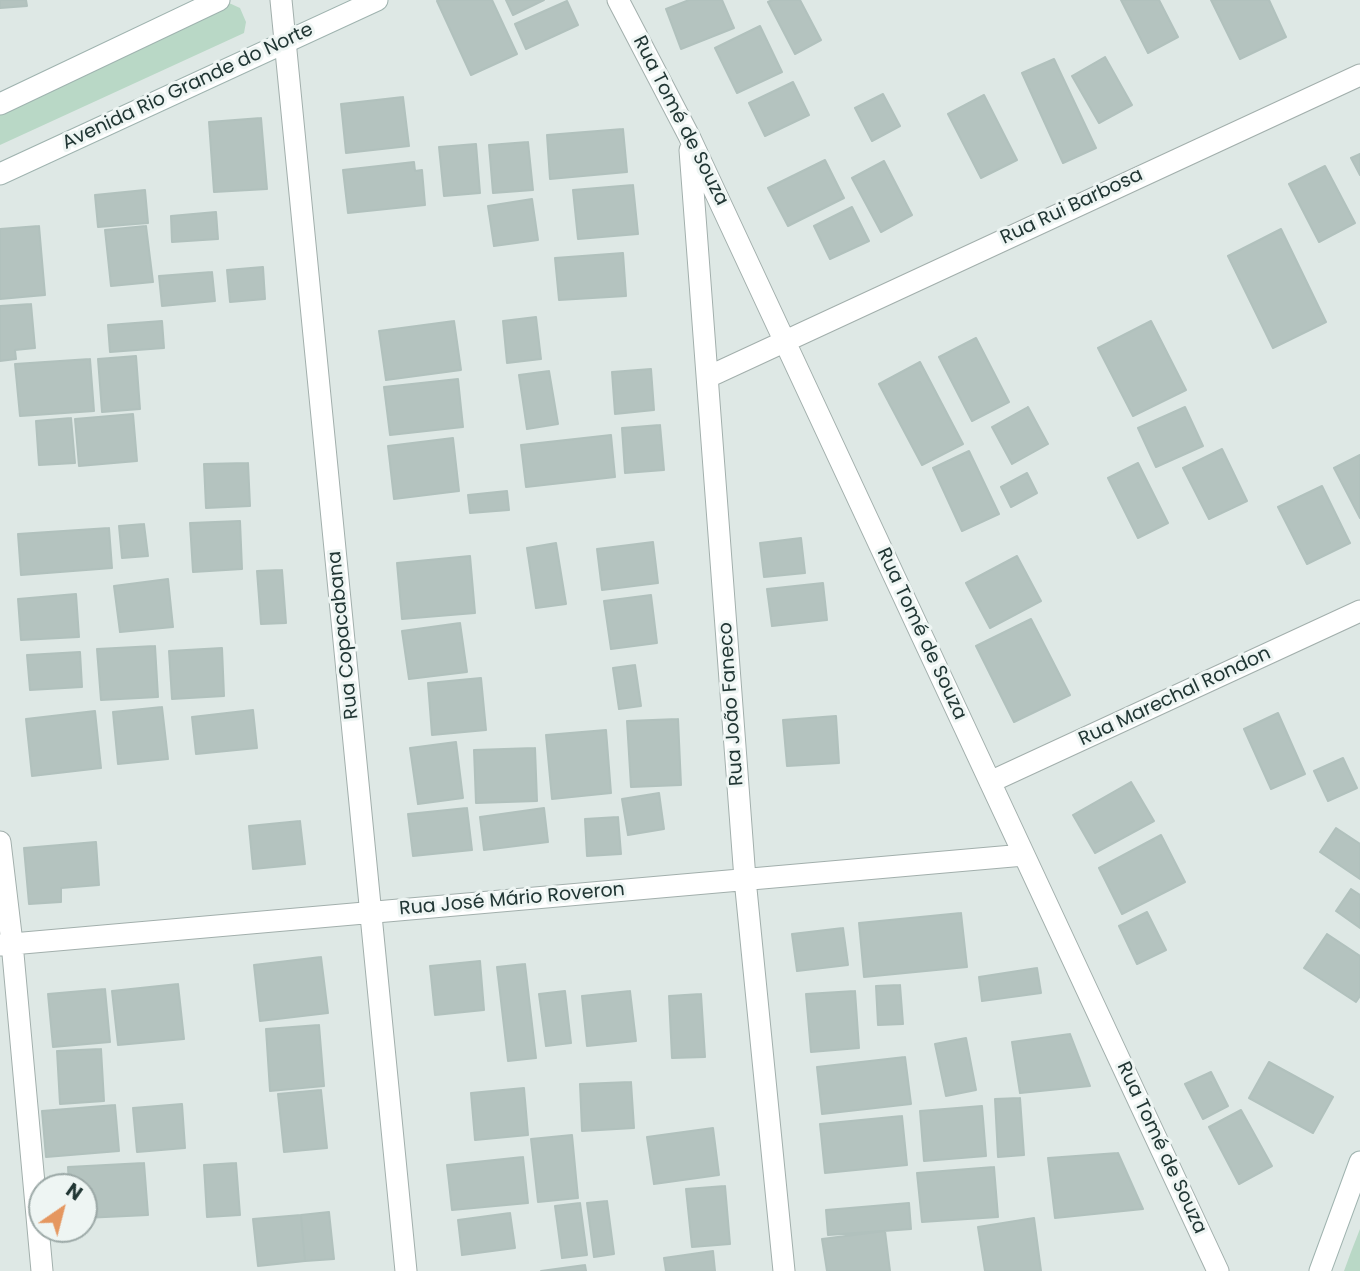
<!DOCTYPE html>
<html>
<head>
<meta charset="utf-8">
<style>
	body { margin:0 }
	#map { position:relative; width:1360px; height:1271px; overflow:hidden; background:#dee8e5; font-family:Poppins,sans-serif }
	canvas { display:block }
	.north { position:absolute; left:28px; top:1173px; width:70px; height:70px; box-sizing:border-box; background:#eef5f3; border:2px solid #9ca9a7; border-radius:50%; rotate:35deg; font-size:19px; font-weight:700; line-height:28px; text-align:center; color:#213634 }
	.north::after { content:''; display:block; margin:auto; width:24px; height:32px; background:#e59760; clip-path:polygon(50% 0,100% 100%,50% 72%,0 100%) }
</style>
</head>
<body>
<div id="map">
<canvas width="1360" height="1271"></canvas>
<div class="north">N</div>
</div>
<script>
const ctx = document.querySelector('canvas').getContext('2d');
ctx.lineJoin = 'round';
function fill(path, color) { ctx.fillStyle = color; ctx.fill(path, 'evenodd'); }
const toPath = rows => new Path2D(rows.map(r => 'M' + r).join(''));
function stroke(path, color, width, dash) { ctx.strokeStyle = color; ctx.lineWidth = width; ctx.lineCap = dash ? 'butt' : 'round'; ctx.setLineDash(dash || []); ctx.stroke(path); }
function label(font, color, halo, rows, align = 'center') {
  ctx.font = font + ' Poppins,sans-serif'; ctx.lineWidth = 6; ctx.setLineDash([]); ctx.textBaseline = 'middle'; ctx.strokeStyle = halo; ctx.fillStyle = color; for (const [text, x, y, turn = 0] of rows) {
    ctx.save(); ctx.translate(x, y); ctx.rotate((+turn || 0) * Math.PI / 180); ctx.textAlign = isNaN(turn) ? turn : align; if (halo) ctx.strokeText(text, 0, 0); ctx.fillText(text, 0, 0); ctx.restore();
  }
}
fill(toPath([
	[229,3,240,8,246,22,244,33,0,145,0,110],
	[1360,1229,1360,1271,1344,1271,1351,1252]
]), '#b9d8c6');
const building = toPath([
	[0,0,26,0,27,6,0,8,0,0],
	[440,0,492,0,517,54,471,75,437,1,440,0],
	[506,0,544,0,513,15,506,0],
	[689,0,722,0,734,28,681,49,666,9,689,0],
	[772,0,800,0,821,40,795,54,768,2,772,0],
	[1121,0,1159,0,1178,37,1148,53,1121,0],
	[1211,0,1269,0,1286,37,1240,59,1211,0],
	[567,1,578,25,526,49,515,24,567,1],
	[760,26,782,72,737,93,715,48,760,26],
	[1105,57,1132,105,1099,123,1072,76,1105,57],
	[1054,59,1096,148,1063,163,1022,73,1054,59],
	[793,82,809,115,765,136,749,103,793,82],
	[883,94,900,126,872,141,855,108,883,94],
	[984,95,1017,160,981,178,948,114,984,95],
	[403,97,409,146,346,153,341,104,403,97],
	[261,118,267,189,214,192,209,122,261,118],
	[623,129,627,172,550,179,547,135,623,129],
	[528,142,533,190,493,193,489,145,528,142],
	[476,144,480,193,444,196,439,147,476,144],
	[1360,154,1360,175,1351,158,1360,154],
	[825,160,844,198,788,226,768,188,825,160],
	[884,161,912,215,881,232,852,178,884,161],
	[414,162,415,171,422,170,425,205,348,213,343,170,414,162],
	[1325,166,1355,223,1319,242,1289,184,1325,166],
	[633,185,638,234,578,239,573,190,633,185],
	[145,190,148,223,98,227,95,195,145,190],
	[532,199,538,240,494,246,488,206,532,199],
	[852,207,869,241,830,259,814,226,852,207],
	[216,212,218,239,172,242,171,216,216,212],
	[39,226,45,295,0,299,0,229,39,226],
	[146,226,153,282,111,286,105,230,146,226],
	[1281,229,1326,322,1273,348,1228,256,1281,229],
	[623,253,626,296,559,300,555,258,623,253],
	[263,267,265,299,230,302,227,270,263,267],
	[212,272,215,301,162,306,159,276,212,272],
	[31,304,35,348,15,350,16,359,0,361,0,306,31,304],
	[536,317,541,359,507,363,503,321,536,317],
	[162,321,164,348,110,352,108,325,162,321],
	[454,321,461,370,386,380,379,331,454,321],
	[1151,321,1186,390,1133,416,1098,348,1151,321],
	[976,338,1009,402,972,421,939,357,976,338],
	[136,356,140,409,102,412,98,359,136,356],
	[90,359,94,411,20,416,15,364,90,359],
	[920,362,963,444,922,465,879,384,920,362],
	[651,369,654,410,615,414,612,372,651,369],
	[549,371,558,424,527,429,519,375,549,371],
	[458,379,463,427,390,435,384,387,458,379],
	[1028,407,1048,444,1012,464,992,427,1028,407],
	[1185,407,1203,446,1156,467,1138,428,1185,407],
	[133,414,137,461,79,466,75,419,133,414],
	[71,418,75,463,39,465,36,421,71,418],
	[660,425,664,470,625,473,622,428,660,425],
	[611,435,615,477,526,487,521,445,611,435],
	[453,438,459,491,394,499,388,446,453,438],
	[1222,449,1247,501,1209,519,1183,468,1222,449],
	[969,451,999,514,962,531,933,468,969,451],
	[1360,455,1360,518,1334,468,1360,455],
	[248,463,250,506,206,508,204,464,248,463],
	[1138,463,1168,523,1138,538,1108,478,1138,463],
	[1027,473,1037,493,1011,507,1001,487,1027,473],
	[1322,486,1350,543,1307,564,1278,507,1322,486],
	[507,491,509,510,470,513,468,495,507,491],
	[240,521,242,569,193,572,190,523,240,521],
	[144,524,148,556,122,558,119,526,144,524],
	[109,528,112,568,21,575,18,534,109,528],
	[801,538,805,573,764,577,760,543,801,538],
	[653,542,658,583,602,590,597,549,653,542],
	[556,543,566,604,536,608,527,548,556,543],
	[470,556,475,613,402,619,397,563,470,556],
	[1017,556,1041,601,990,628,966,583,1017,556],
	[282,570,286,623,261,624,257,571,282,570],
	[168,579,173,627,120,632,114,586,168,579],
	[823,583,827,620,772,626,767,589,823,583],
	[76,594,79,637,21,640,18,599,76,594],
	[651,595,657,643,611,649,604,601,651,595],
	[1031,619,1070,695,1014,722,976,646,1031,619],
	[460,623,467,672,409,679,402,631,460,623],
	[155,646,158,697,101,700,97,649,155,646],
	[222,648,224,696,172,699,169,651,222,648],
	[80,652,82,687,30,690,27,655,80,652],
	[635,665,641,706,619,709,613,668,635,665],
	[481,678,486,730,432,735,428,683,481,678],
	[162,707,168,759,118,764,113,712,162,707],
	[253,710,257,748,196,754,192,717,253,710],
	[95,711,101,768,32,776,26,719,95,711],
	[1278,713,1305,774,1271,789,1244,729,1278,713],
	[836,716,839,763,787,766,783,720,836,716],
	[678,719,681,785,631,787,627,721,678,719],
	[606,730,611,793,552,799,546,735,606,730],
	[456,742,463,798,418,804,410,748,456,742],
	[535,748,537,801,476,803,474,750,535,748],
	[1343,758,1357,788,1328,801,1314,771,1343,758],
	[1131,782,1154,821,1095,853,1073,815,1131,782],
	[659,793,664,829,628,835,622,799,659,793],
	[467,808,472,850,413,856,408,814,467,808],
	[544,808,548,842,484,850,480,817,544,808],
	[618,817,621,854,587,856,585,819,618,817],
	[300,821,305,864,253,869,249,826,300,821],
	[1336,828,1360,844,1360,879,1320,852,1336,828],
	[1161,835,1185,882,1122,914,1099,868,1161,835],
	[96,842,99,885,61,888,61,902,29,904,24,848,96,842],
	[1351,889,1360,895,1360,928,1336,911,1351,889],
	[1147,912,1166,950,1137,964,1119,926,1147,912],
	[961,913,967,967,864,977,859,923,961,913],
	[843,928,848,965,797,971,792,934,843,928],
	[1327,934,1360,956,1360,996,1356,1002,1304,968,1327,934],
	[321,957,328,1013,260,1021,254,965,321,957],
	[480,961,484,1010,435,1015,430,966,480,961],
	[525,964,536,1058,508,1061,497,967,525,964],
	[1037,968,1041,993,982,1001,979,977,1037,968],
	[178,984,184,1039,118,1045,112,991,178,984],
	[900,985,903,1024,878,1025,876,986,900,985],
	[105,989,110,1042,53,1047,48,994,105,989],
	[565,991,571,1043,546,1046,539,994,565,991],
	[630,991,636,1041,587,1046,582,996,630,991],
	[855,991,859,1048,811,1052,806,994,855,991],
	[701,994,705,1057,672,1058,669,996,701,994],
	[319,1025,324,1086,270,1091,266,1029,319,1025],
	[1070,1034,1090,1086,1020,1093,1012,1042,1070,1034],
	[966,1038,976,1090,946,1096,935,1044,966,1038],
	[101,1049,104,1101,60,1104,57,1051,101,1049],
	[905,1057,911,1104,822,1114,817,1067,905,1057],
	[1269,1062,1333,1097,1313,1133,1249,1098,1269,1062],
	[1211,1072,1228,1106,1203,1119,1185,1084,1211,1072],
	[631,1082,634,1128,582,1131,580,1084,631,1082],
	[524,1088,528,1135,475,1140,471,1093,524,1088],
	[321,1090,327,1148,284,1152,278,1094,321,1090],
	[1020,1098,1024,1155,998,1157,995,1099,1020,1098],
	[182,1104,185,1148,137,1152,133,1108,182,1104],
	[115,1105,119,1151,46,1157,42,1111,115,1105],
	[982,1106,986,1156,924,1161,920,1111,982,1106],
	[1241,1110,1272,1166,1239,1184,1209,1127,1241,1110],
	[902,1116,907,1165,825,1173,820,1124,902,1116],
	[713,1128,719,1175,654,1184,647,1137,713,1128],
	[572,1135,578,1198,538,1202,531,1139,572,1135],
	[1118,1153,1143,1209,1055,1218,1048,1158,1118,1153],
	[523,1157,528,1203,452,1210,447,1165,523,1157],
	[144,1163,148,1215,84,1218,84,1187,69,1187,68,1167,144,1163],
	[236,1163,240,1215,207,1217,204,1165,236,1163],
	[994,1167,998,1217,922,1222,917,1173,994,1167],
	[725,1186,730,1244,692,1247,686,1189,725,1186],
	[607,1201,614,1254,594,1257,587,1203,607,1201],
	[580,1203,587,1255,562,1258,555,1206,580,1203],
	[909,1203,911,1229,828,1235,826,1210,909,1203],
	[329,1212,334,1259,305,1261,301,1215,329,1212],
	[510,1213,515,1248,462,1255,458,1220,510,1213],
	[301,1215,305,1261,258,1266,253,1219,301,1215],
	[1034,1218,1041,1271,985,1271,978,1227,1034,1218],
	[885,1231,890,1271,827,1271,822,1239,885,1231],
	[713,1251,715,1271,666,1271,664,1258,713,1251],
	[585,1265,586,1271,541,1271,585,1265]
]);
fill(building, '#b4c3bf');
stroke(building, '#b1c1bd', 2);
const street = toPath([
	[281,0,406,1271],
	[618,0,689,136,1218,1271],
	[690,150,745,879,784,1271],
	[708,377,1360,75],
	[990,782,1360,611],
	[0,842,12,943,42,1271],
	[0,945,1024,855]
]);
const secondary = toPath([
	[0,104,219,0],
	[0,174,377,0],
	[1320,1271,1360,1162]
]);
stroke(street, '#a2afac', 23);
stroke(secondary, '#9fb3af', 23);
stroke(street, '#fff', 21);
stroke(secondary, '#fff', 21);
label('19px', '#213634', '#eef5f3', [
	["Avenida Rio Grande do Norte",188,87,-25],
	["Rua Tomé de Souza",680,121,63],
	["Rua Rui Barbosa",1072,207,-25],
	["Rua Tomé de Souza",921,634,65],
	["Rua Copacabana",344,635,-96],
	["Rua Marechal Rondon",1175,697,-25],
	["Rua João Faneco",732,704,-94],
	["Rua José Mário Roveron",512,900,-5],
	["Rua Tomé de Souza",1161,1148,65]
]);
</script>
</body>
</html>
